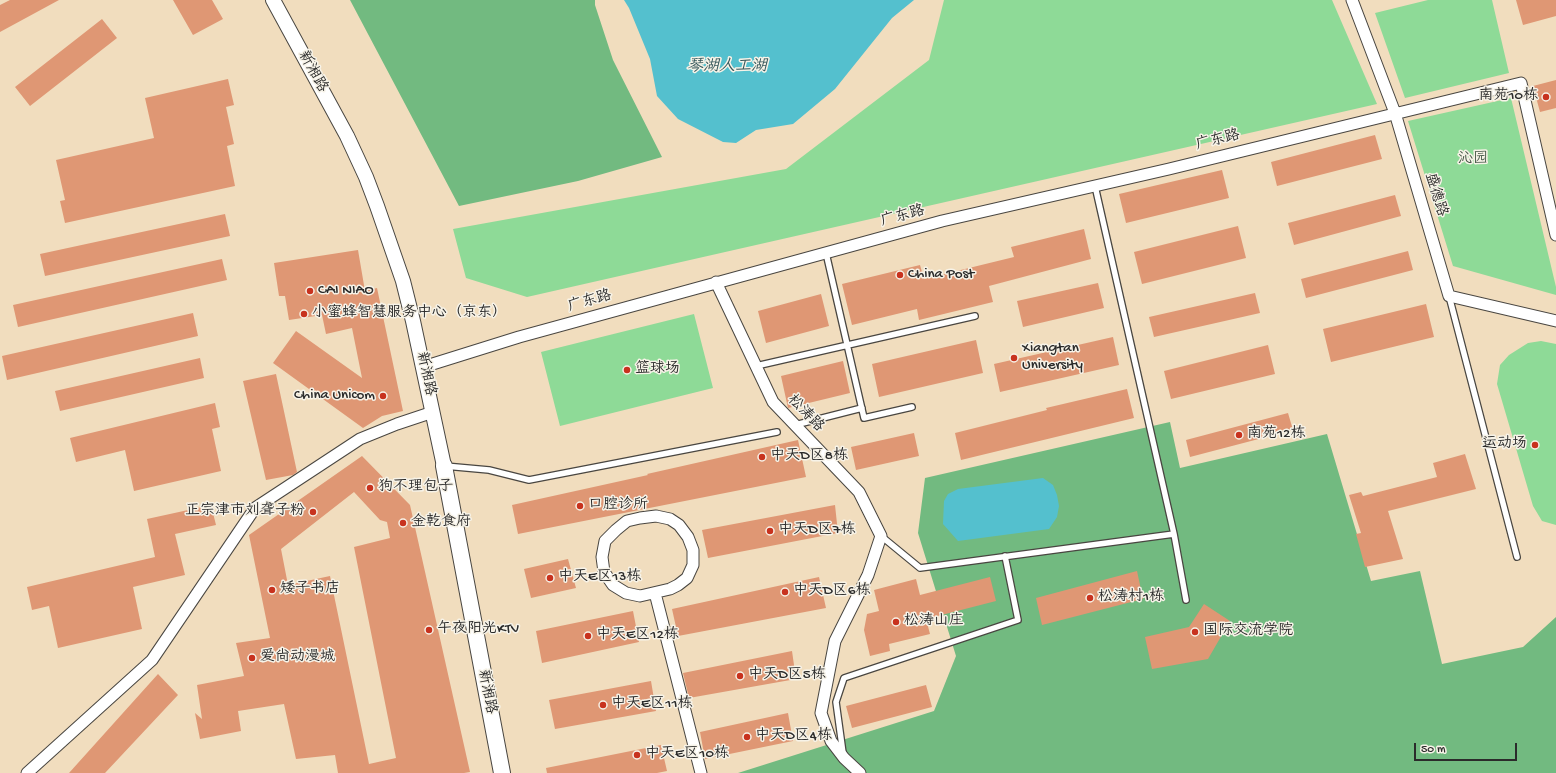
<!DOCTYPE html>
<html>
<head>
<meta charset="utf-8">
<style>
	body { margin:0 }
	#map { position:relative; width:1556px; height:773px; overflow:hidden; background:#f1ddbe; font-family:"Gochi Hand",sans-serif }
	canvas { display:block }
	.scale { position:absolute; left:1414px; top:743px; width:103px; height:18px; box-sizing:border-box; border:2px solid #2b2b2b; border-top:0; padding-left:5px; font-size:12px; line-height:14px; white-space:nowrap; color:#2b2b2b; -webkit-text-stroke:3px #f7f3e8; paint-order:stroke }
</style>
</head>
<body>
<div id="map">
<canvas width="1556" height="773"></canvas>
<div class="scale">50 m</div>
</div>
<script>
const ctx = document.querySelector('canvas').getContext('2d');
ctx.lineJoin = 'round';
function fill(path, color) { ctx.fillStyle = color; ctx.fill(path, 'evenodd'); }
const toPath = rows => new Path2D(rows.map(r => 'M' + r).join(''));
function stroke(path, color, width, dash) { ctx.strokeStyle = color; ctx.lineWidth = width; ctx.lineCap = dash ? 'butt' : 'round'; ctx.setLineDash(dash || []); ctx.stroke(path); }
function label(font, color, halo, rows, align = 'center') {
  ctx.font = font + ' "Gochi Hand","LXGW WenKai TC",sans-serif'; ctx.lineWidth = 3; ctx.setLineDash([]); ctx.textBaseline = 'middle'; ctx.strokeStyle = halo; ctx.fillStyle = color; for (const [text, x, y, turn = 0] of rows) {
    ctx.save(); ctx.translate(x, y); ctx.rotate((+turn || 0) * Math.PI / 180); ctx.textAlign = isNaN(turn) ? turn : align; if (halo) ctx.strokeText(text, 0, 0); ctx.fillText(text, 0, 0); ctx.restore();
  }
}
fill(toPath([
	[944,0,1332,0,1377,104,527,297,466,278,453,229,786,169,929,60],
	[1428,0,1492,0,1509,73,1405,98,1375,13],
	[1511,98,1556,287,1556,295,1453,266,1408,121],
	[694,314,713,388,560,426,541,352],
	[1541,341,1556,344,1556,525,1542,521,1533,506,1497,384,1500,365,1509,355,1528,343]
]), '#8eda97');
fill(toPath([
	[350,0,595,0,595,5,613,60,662,157,578,181,459,206],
	[1170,422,1180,468,1327,434,1371,581,1420,571,1442,664,1523,647,1556,617,1556,773,738,773,934,711,956,656,918,533,925,478]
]), '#72ba80');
fill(toPath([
	[624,0,914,0,892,18,835,89,793,124,756,130,736,143,723,142,678,119,657,96,650,59,629,8],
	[1043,478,1053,485,1057,495,1059,506,1057,517,1049,529,958,541,943,524,944,501,948,494,958,489]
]), '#54c0ce');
fill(toPath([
	[10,0,59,0,0,32,0,5],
	[173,0,212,0,223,19,193,35],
	[1516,0,1556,0,1556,16,1523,25],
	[102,19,117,38,30,106,15,87],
	[228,79,234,105,226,107,234,144,227,146,235,186,65,223,60,201,65,200,56,160,154,138,145,98],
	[1556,80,1556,108,1540,112,1533,86],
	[1375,135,1382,159,1277,186,1271,162],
	[1222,170,1229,198,1126,223,1119,194],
	[1395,195,1401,216,1294,245,1288,223],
	[225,214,230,236,45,276,40,254],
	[1238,226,1246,258,1142,284,1134,252],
	[1084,229,1091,259,989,286,993,302,919,320,917,309,852,325,842,284,920,265,924,279,1014,257,1011,247],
	[358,250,365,291,377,288,403,411,382,416,363,428,273,363,296,331,362,378,352,328,326,334,322,315,289,320,285,296,279,296,274,263],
	[1408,251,1413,270,1306,298,1301,279],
	[222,259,227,280,18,327,13,305],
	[1098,283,1104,308,1023,327,1017,301],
	[1255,293,1260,313,1154,337,1149,317],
	[821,294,829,326,766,343,758,311],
	[1426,304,1434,337,1331,362,1323,329],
	[193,313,198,336,7,380,2,356],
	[1113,337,1119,365,1000,392,994,364],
	[976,340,983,373,879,397,872,364],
	[1268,345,1275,374,1171,399,1164,371],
	[200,358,204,378,60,411,55,391],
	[843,361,850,393,788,408,781,376],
	[276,374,297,472,293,475,266,480,243,381],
	[1127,389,1134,418,961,460,955,433,1047,410,1046,408],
	[215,403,220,427,212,429,221,471,134,491,125,450,76,462,70,438],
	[1288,413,1293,430,1190,457,1186,440],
	[914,433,919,456,856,470,851,447],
	[798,440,806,477,518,534,512,505,648,475,647,474],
	[1465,454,1476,489,1388,511,1403,559,1365,567,1356,534,1361,533,1349,495,1361,492,1363,496,1437,477,1433,463],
	[362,456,410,505,470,772,464,773,338,773,335,755,296,759,284,704,238,711,241,731,200,739,195,713,202,719,197,685,244,676,236,643,270,638,249,535],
	[354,492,380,520,387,522,390,538,354,547,396,758,369,764,330,576,288,585,281,549],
	[211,505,216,525,175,534,185,575,133,587,142,629,58,648,49,606,32,610,27,587,155,557,147,519],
	[835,505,838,533,708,558,702,530],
	[568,559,576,588,531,598,524,569],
	[1137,571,1143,599,1042,625,1036,598],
	[819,577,826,608,678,636,672,609],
	[990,577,996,601,926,619,930,634,889,644,890,651,870,656,864,630,867,614,879,611,874,590,916,579,920,595],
	[1204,604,1230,621,1208,659,1152,669,1145,637,1189,627],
	[633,611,639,642,542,663,536,631],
	[792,651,796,679,689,698,683,673],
	[158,674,178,695,105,773,69,773],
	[651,681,656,711,555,729,549,700],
	[926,685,932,707,852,728,846,706],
	[788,713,793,741,705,759,700,732],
	[661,745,667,771,657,773,547,773,546,768]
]), '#df9774');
const service = toPath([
	[1095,186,1174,534,1186,600],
	[826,253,864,418,912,407],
	[1449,296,1517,557],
	[756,366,975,316],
	[795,425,862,408],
	[445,466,489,470,529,480,777,432],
	[881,536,920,568,1174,534],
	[843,753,836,702,844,678,1018,620,1005,556]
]);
const minor = toPath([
	[1352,0,1395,113,1449,296,1556,321],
	[716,282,773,402,859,492,881,536,868,575,835,641,821,713,831,741,844,758,860,773],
	[423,367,519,337,942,221,1169,169,1521,83,1556,235],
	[656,516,670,519,679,525,688,537,693,550,693,565,687,578,678,585,670,589,640,596,626,593,613,585,604,572,602,557,605,541,616,530,627,521,640,518,656,516],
	[655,593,701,773],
	[27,773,152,660,255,508,360,439,397,424,433,412]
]);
const tertiary = toPath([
	[273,0,347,136,366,177,377,206,403,281,413,321,444,466]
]);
const secondary = toPath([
	[444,466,502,773]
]);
stroke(service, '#494641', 8);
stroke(minor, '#494641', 13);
stroke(tertiary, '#494641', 16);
stroke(secondary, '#494641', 18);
stroke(service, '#fff', 5.5);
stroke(minor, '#fff', 11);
stroke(tertiary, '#fff', 14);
stroke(secondary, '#fff', 16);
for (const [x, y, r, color] of [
	[1546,97,4,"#c8321e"],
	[900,275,4,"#c8321e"],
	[310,291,4,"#c8321e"],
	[304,314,4,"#c8321e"],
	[1014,358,4,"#c8321e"],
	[627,370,4,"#c8321e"],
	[383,396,4,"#c8321e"],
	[1239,435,4,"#c8321e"],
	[1535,445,4,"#c8321e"],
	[762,457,4,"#c8321e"],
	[370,488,4,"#c8321e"],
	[580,506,4,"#c8321e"],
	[313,512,4,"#c8321e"],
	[403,523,4,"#c8321e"],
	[770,531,4,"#c8321e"],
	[550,578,4,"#c8321e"],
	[272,590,4,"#c8321e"],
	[785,592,4,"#c8321e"],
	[1090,598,4,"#c8321e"],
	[896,622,4,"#c8321e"],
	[429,630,4,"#c8321e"],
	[1195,632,4,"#c8321e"],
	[588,636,4,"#c8321e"],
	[252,658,4,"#c8321e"],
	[740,676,4,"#c8321e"],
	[603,705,4,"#c8321e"],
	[747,737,4,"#c8321e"],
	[637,755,4,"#c8321e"]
]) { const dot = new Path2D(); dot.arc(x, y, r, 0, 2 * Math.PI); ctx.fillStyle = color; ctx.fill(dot); stroke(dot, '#f7f3e8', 1.5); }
label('15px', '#2b2b2b', '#f7f3e8', [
	["新湘路",312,72,61],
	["广东路",1218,141,-14],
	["盛德路",1435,195,73],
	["广东路",903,217,-15],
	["广东路",590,302,-16],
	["新湘路",425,374,78],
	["松涛路",805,414,46],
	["新湘路",486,692,79]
]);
label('15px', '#2b2b2b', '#f7f3e8', [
	["南苑10栋",1538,97,"right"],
	["China Post",908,275],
	["CAI NIAO",318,291],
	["小蜜蜂智慧服务中心（京东）",312,314],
	["Xiangtan",1022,349],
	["University",1022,366],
	["篮球场",635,370],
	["China Unicom",375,396,"right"],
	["南苑12栋",1247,435],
	["运动场",1527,445,"right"],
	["中天D区8栋",770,457],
	["狗不理包子",378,488],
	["口腔诊所",588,506],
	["正宗津市刘聋子粉",305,512,"right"],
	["金乾食府",411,523],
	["中天D区7栋",778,531],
	["中天E区13栋",558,578],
	["矮子书店",280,590],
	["中天D区6栋",793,592],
	["松涛村1栋",1098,598],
	["松涛山庄",904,622],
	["午夜阳光KTV",437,630],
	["国际交流学院",1203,632],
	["中天E区12栋",596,636],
	["爱尚动漫城",260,658],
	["中天D区5栋",748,676],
	["中天E区11栋",611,705],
	["中天D区4栋",755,737],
	["中天E区10栋",645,755]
], 'left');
label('15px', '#445746', '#f7f3e8', [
	["沁园",1473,160]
]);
label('italic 16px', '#37585c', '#f7f3e8', [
	["琴湖人工湖",727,68]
]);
</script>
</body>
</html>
